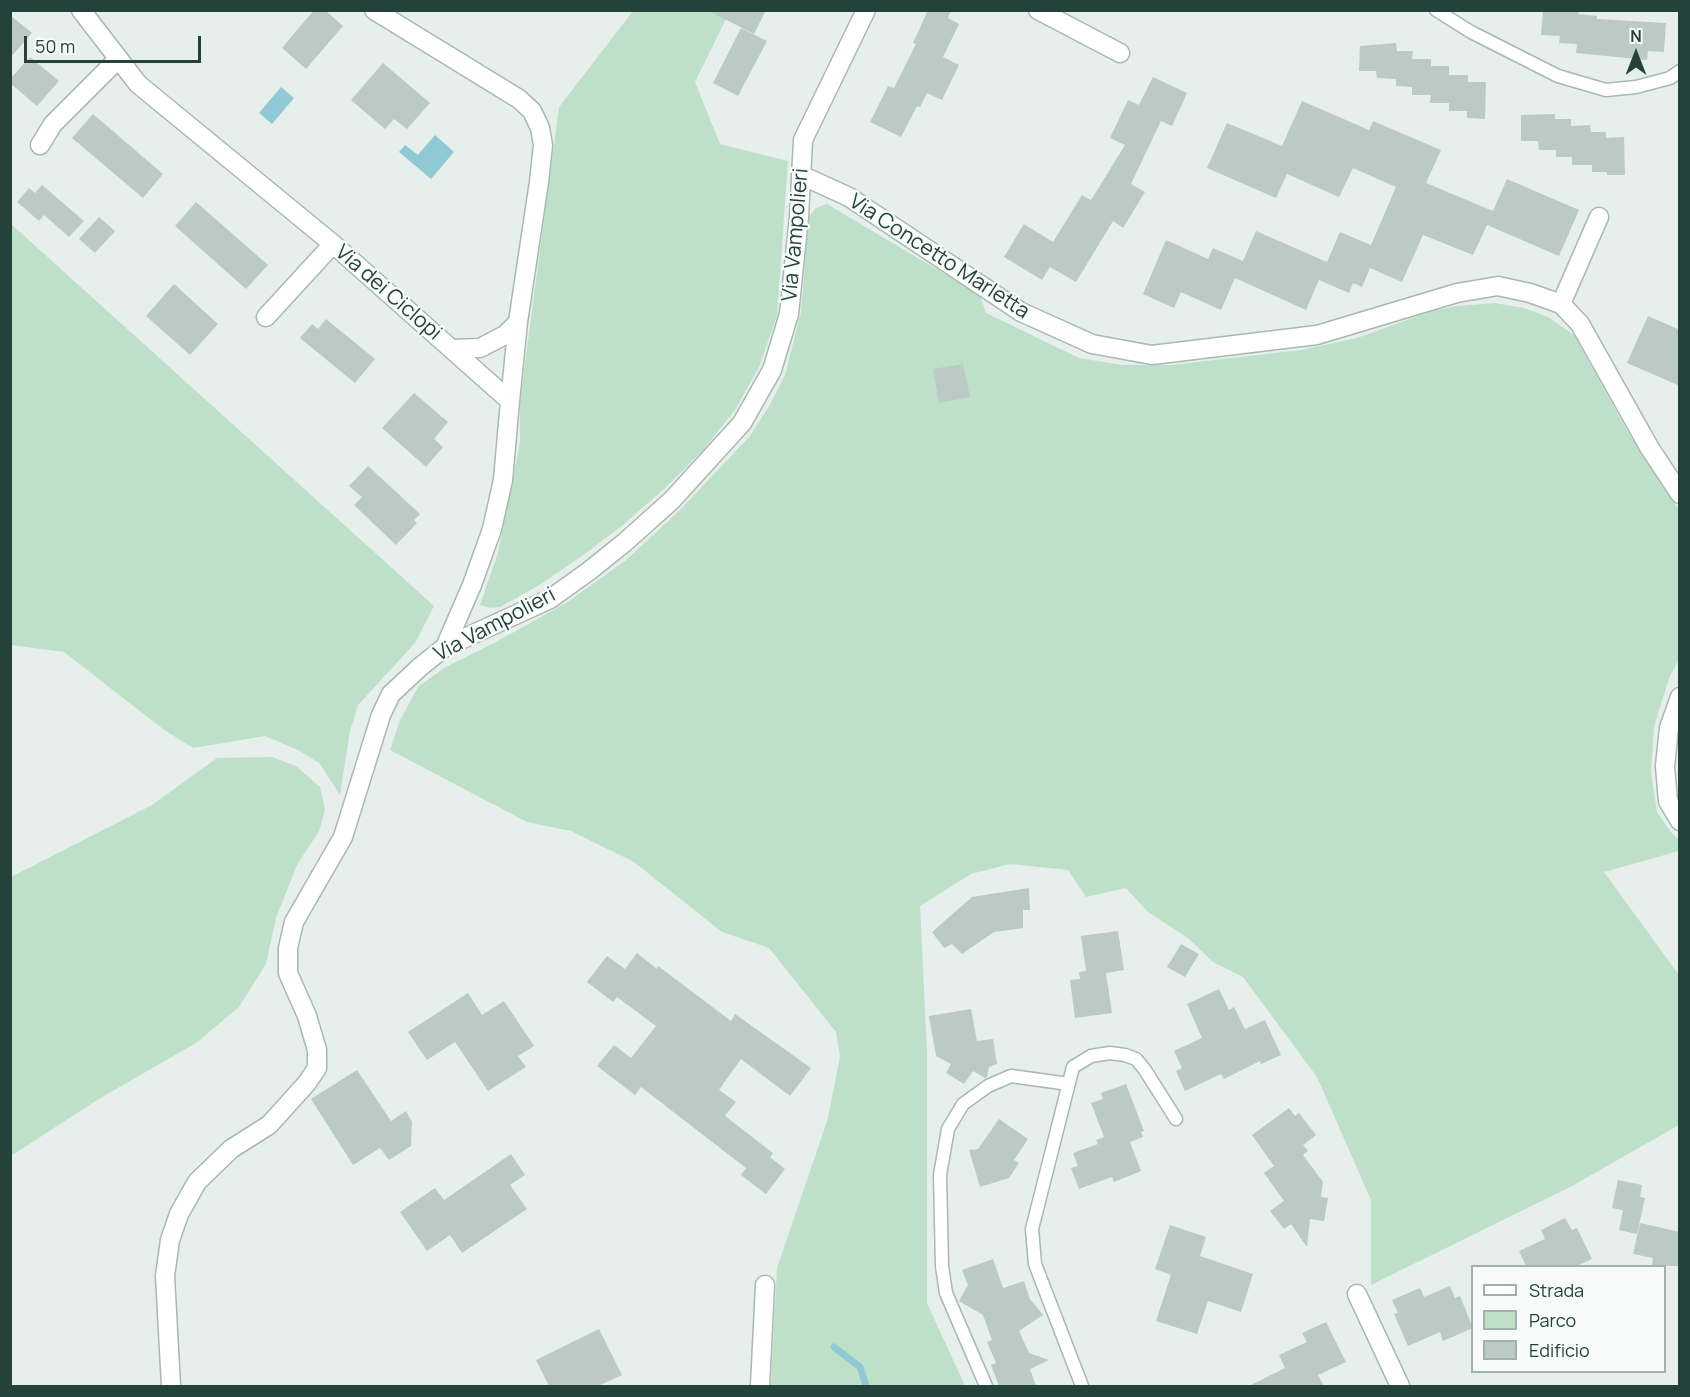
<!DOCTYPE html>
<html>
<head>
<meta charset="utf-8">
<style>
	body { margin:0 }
	#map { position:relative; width:1690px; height:1397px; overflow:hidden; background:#e6efeb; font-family:Manrope,sans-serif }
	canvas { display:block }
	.frame { position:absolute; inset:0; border:12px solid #24423a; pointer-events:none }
	.legend { position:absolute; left:1471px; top:1265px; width:195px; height:108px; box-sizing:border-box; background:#f7fbf9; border:2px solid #a3b1ad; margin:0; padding:8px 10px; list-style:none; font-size:18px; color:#24423a }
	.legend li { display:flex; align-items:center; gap:12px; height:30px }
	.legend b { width:30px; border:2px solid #a3b1ad }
	.north { position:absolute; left:1606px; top:24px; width:60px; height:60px; -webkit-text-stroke:4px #f7fbf9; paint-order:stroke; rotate:0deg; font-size:16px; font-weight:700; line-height:24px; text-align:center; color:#24423a }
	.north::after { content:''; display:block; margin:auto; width:21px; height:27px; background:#24423a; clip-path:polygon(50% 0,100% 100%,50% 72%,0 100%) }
	.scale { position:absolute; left:24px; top:36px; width:177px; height:27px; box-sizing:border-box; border:3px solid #24423a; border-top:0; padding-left:8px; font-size:18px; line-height:21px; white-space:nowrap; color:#24423a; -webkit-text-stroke:4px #f7fbf9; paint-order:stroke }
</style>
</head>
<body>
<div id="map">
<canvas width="1690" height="1397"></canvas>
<div class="frame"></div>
<ul class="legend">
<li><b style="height:8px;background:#fff"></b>Strada</li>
<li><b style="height:16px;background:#bfe0c8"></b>Parco</li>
<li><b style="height:16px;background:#bbcac4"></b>Edificio</li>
</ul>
<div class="north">N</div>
<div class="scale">50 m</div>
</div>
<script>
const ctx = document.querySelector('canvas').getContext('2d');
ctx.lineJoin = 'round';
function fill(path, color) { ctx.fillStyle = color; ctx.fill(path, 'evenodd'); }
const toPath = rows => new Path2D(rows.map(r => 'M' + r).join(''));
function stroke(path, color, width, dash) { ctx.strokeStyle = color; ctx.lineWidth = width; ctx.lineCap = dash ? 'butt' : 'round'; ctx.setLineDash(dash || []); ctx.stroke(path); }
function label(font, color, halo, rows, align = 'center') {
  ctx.font = font + ' Manrope,sans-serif'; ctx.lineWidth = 4.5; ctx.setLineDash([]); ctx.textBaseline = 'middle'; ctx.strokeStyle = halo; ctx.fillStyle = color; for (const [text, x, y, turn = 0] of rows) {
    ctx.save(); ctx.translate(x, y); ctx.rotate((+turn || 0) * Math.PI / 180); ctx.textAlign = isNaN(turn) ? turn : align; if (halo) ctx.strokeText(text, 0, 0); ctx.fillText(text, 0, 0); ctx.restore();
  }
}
fill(toPath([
	[633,11,730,11,695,82,720,144,788,161,777,315,760,365,735,410,703,450,664,489,623,525,582,556,541,584,500,607,490,608,480,605,498,553,520,442,520,401,559,107],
	[827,204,980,295,986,313,1079,358,1123,365,1171,365,1301,350,1357,338,1432,311,1457,306,1495,303,1524,308,1548,317,1574,335,1627,431,1679,510,1679,659,1669,678,1654,727,1651,771,1657,812,1670,831,1679,840,1679,851,1604,872,1679,975,1679,1125,1572,1186,1371,1285,1371,1200,1317,1077,1243,977,1213,962,1188,938,1148,912,1126,888,1086,897,1068,870,1010,864,971,874,920,906,927,1051,927,1303,965,1386,771,1386,777,1268,828,1118,840,1056,836,1032,769,948,722,932,634,862,571,831,527,822,390,750,400,720,418,687,444,668,496,642,566,603,625,561,680,510,749,437,768,408,785,375,801,312,809,217,816,208],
	[11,224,434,606,415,643,358,705,350,731,340,795,319,763,298,750,265,736,193,748,163,729,64,652,11,645],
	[272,757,296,766,320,787,325,810,319,831,297,865,276,918,266,964,239,1007,196,1043,97,1100,11,1156,11,877,152,805,217,758]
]), '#bfe0c8');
fill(toPath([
	[281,87,294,98,272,124,259,113],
	[435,135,454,152,431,179,399,152,405,145,418,155]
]), '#8ec9d4');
stroke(toPath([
	[834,1347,860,1367,866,1386]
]), '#8ec9d4', 7);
fill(toPath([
	[314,10,325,10,343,26,306,69,282,48],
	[707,10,766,10,754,34],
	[928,10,951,10,948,18,959,24,943,57,959,65,942,100,927,93,920,107,917,106,901,137,870,122,888,86,894,88,916,44,913,43],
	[1543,10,1579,10,1578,14,1597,16,1597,19,1666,23,1664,52,1648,51,1647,60,1576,53,1577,44,1559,43,1560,36,1541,35],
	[10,15,32,33,10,58],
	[741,28,767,41,738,96,713,83],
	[1396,43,1397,51,1413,51,1412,59,1431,59,1431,66,1449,66,1449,75,1468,75,1468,82,1486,82,1485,119,1467,118,1467,111,1449,111,1449,103,1430,103,1431,95,1412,95,1412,87,1396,86,1396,79,1377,78,1376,71,1359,71,1360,46],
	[30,57,59,81,37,106,10,83,10,79],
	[383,63,430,103,407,129,394,119,385,129,351,100],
	[1153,77,1187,93,1172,126,1161,121,1131,184,1145,192,1123,228,1113,221,1076,282,1050,267,1042,280,1004,257,1024,224,1053,242,1082,195,1091,200,1125,145,1110,138,1128,100,1139,105],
	[1302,101,1369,130,1373,121,1441,150,1426,183,1493,211,1507,179,1579,210,1559,256,1487,225,1473,255,1423,235,1402,282,1370,268,1362,287,1353,283,1349,293,1319,280,1306,310,1235,278,1221,310,1181,292,1174,308,1143,294,1166,240,1208,259,1213,248,1243,261,1256,231,1327,262,1340,232,1371,245,1396,187,1353,168,1339,197,1287,174,1276,198,1207,168,1227,123,1282,146],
	[93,114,163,174,143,198,72,138],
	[1555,114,1555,119,1571,119,1571,126,1590,125,1591,132,1606,132,1606,138,1624,137,1625,175,1607,175,1607,172,1592,172,1592,165,1572,165,1572,157,1556,157,1556,150,1539,150,1538,141,1521,141,1521,115],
	[42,185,84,221,69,237,44,215,39,221,17,202,29,188,35,193],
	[196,202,268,265,246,289,175,226],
	[99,217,115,231,95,253,79,239],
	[174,284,218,324,190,355,146,316],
	[1648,316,1680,330,1680,386,1627,363],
	[326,319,375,359,355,383,300,338,312,324,318,329],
	[963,364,970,397,939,403,933,369],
	[414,393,448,422,434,439,443,447,426,467,382,428],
	[368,466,420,514,414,520,417,523,396,545,354,505,362,497,349,486],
	[1029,888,1030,910,1023,910,1023,928,994,932,962,954,952,944,944,948,932,932,972,897],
	[1118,931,1124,970,1106,973,1112,1013,1075,1018,1070,980,1080,979,1079,972,1086,971,1081,936],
	[1181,944,1199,954,1185,977,1167,967],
	[637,953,657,969,658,966,731,1021,735,1014,811,1068,790,1096,741,1059,719,1090,736,1102,725,1116,773,1153,770,1157,785,1169,766,1194,741,1175,746,1168,641,1087,635,1095,597,1066,614,1045,631,1058,656,1026,617,997,613,1002,587,982,607,956,625,969],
	[1219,989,1229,1010,1234,1007,1245,1029,1265,1020,1281,1055,1261,1064,1260,1061,1224,1079,1221,1074,1185,1091,1176,1071,1182,1068,1174,1051,1202,1038,1187,1004],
	[468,993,482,1015,504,1001,534,1046,518,1056,526,1067,488,1091,455,1042,427,1060,408,1032],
	[971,1009,977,1041,993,1039,997,1064,989,1067,987,1077,985,1078,973,1071,964,1084,946,1073,951,1064,936,1056,929,1016],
	[357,1070,391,1121,406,1111,412,1122,411,1146,389,1160,380,1148,353,1165,311,1099],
	[1126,1084,1144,1131,1141,1132,1143,1137,1130,1142,1141,1171,1114,1182,1112,1177,1079,1189,1071,1168,1078,1166,1073,1153,1098,1144,1096,1140,1104,1137,1091,1103,1103,1099,1101,1093],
	[1289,1108,1295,1116,1299,1113,1316,1135,1303,1145,1308,1151,1303,1155,1323,1182,1321,1197,1328,1198,1324,1221,1310,1219,1307,1247,1291,1224,1284,1229,1270,1211,1284,1201,1264,1173,1274,1166,1252,1135],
	[999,1119,1028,1139,1014,1160,1019,1163,1009,1178,980,1187,969,1150,978,1149],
	[511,1154,525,1175,510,1185,527,1209,462,1253,450,1235,427,1251,400,1212,435,1188,444,1200],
	[1618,1180,1642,1185,1640,1197,1645,1198,1637,1234,1619,1230,1623,1210,1612,1208],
	[1565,1218,1572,1230,1577,1228,1592,1259,1577,1266,1526,1266,1519,1251,1545,1239,1541,1230],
	[1640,1223,1680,1232,1680,1266,1652,1266,1653,1258,1633,1254],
	[1170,1225,1206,1237,1200,1256,1253,1274,1241,1312,1208,1301,1197,1334,1156,1321,1171,1275,1155,1269],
	[993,1259,1003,1288,1024,1281,1030,1299,1043,1315,1019,1331,1029,1353,1049,1360,1030,1369,1036,1386,999,1386,991,1365,996,1363,987,1342,992,1340,983,1315,959,1301,968,1285,962,1270],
	[1450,1286,1455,1298,1460,1296,1473,1328,1443,1341,1440,1332,1408,1346,1394,1314,1398,1313,1392,1300,1420,1288,1424,1297],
	[1326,1322,1346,1362,1318,1375,1324,1386,1249,1386,1285,1368,1279,1355,1307,1342,1302,1333],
	[599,1329,622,1375,598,1386,549,1386,536,1360]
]), '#bbcac4');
const lane = toPath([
	[1436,10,1471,32,1558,76,1606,90,1636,87,1670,78,1680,71],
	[986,1386,946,1293,942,1266,940,1175,948,1129,963,1104,988,1086,1011,1076,1069,1084],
	[1082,1386,1035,1264,1032,1229,1073,1067,1091,1056,1110,1053,1125,1055,1136,1059,1145,1070,1176,1119]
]);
const street = toPath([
	[81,10,138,84,333,244,510,401,503,480,492,529,472,585,445,647],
	[374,10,519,99,532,111,540,128,543,145,539,182,518,322,510,401],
	[1038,10,1120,53],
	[40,145,53,124,118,59],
	[801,175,849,197,1021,312,1092,344,1152,355,1317,335,1457,293,1498,286,1530,293,1561,304,1580,324,1649,447,1680,494],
	[1561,304,1599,217],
	[266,317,333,244],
	[452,349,480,348,505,335,518,322],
	[1680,697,1669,728,1665,766,1668,801,1680,821],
	[1357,1294,1400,1386],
	[171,1386,165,1276,170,1240,179,1214,197,1182,231,1149,269,1125,307,1083,317,1068,317,1050,307,1016,288,973,288,948,294,922,343,837,381,715,391,694,420,667,445,647,550,599,589,571,624,543,672,500,742,423,772,370,789,314,799,217,803,140,866,10],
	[760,1386,765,1285]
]);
stroke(lane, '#a8b8b2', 15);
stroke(street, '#a8b8b2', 21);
stroke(lane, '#fff', 12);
stroke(street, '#fff', 18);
label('21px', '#24423a', '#f7fbf9', [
	["Via Vampolieri",796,235,-85],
	["Via Concetto Marletta",939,257,33],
	["Via dei Ciclopi",388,293,41],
	["Via Vampolieri",495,625,-28]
]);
</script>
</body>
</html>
